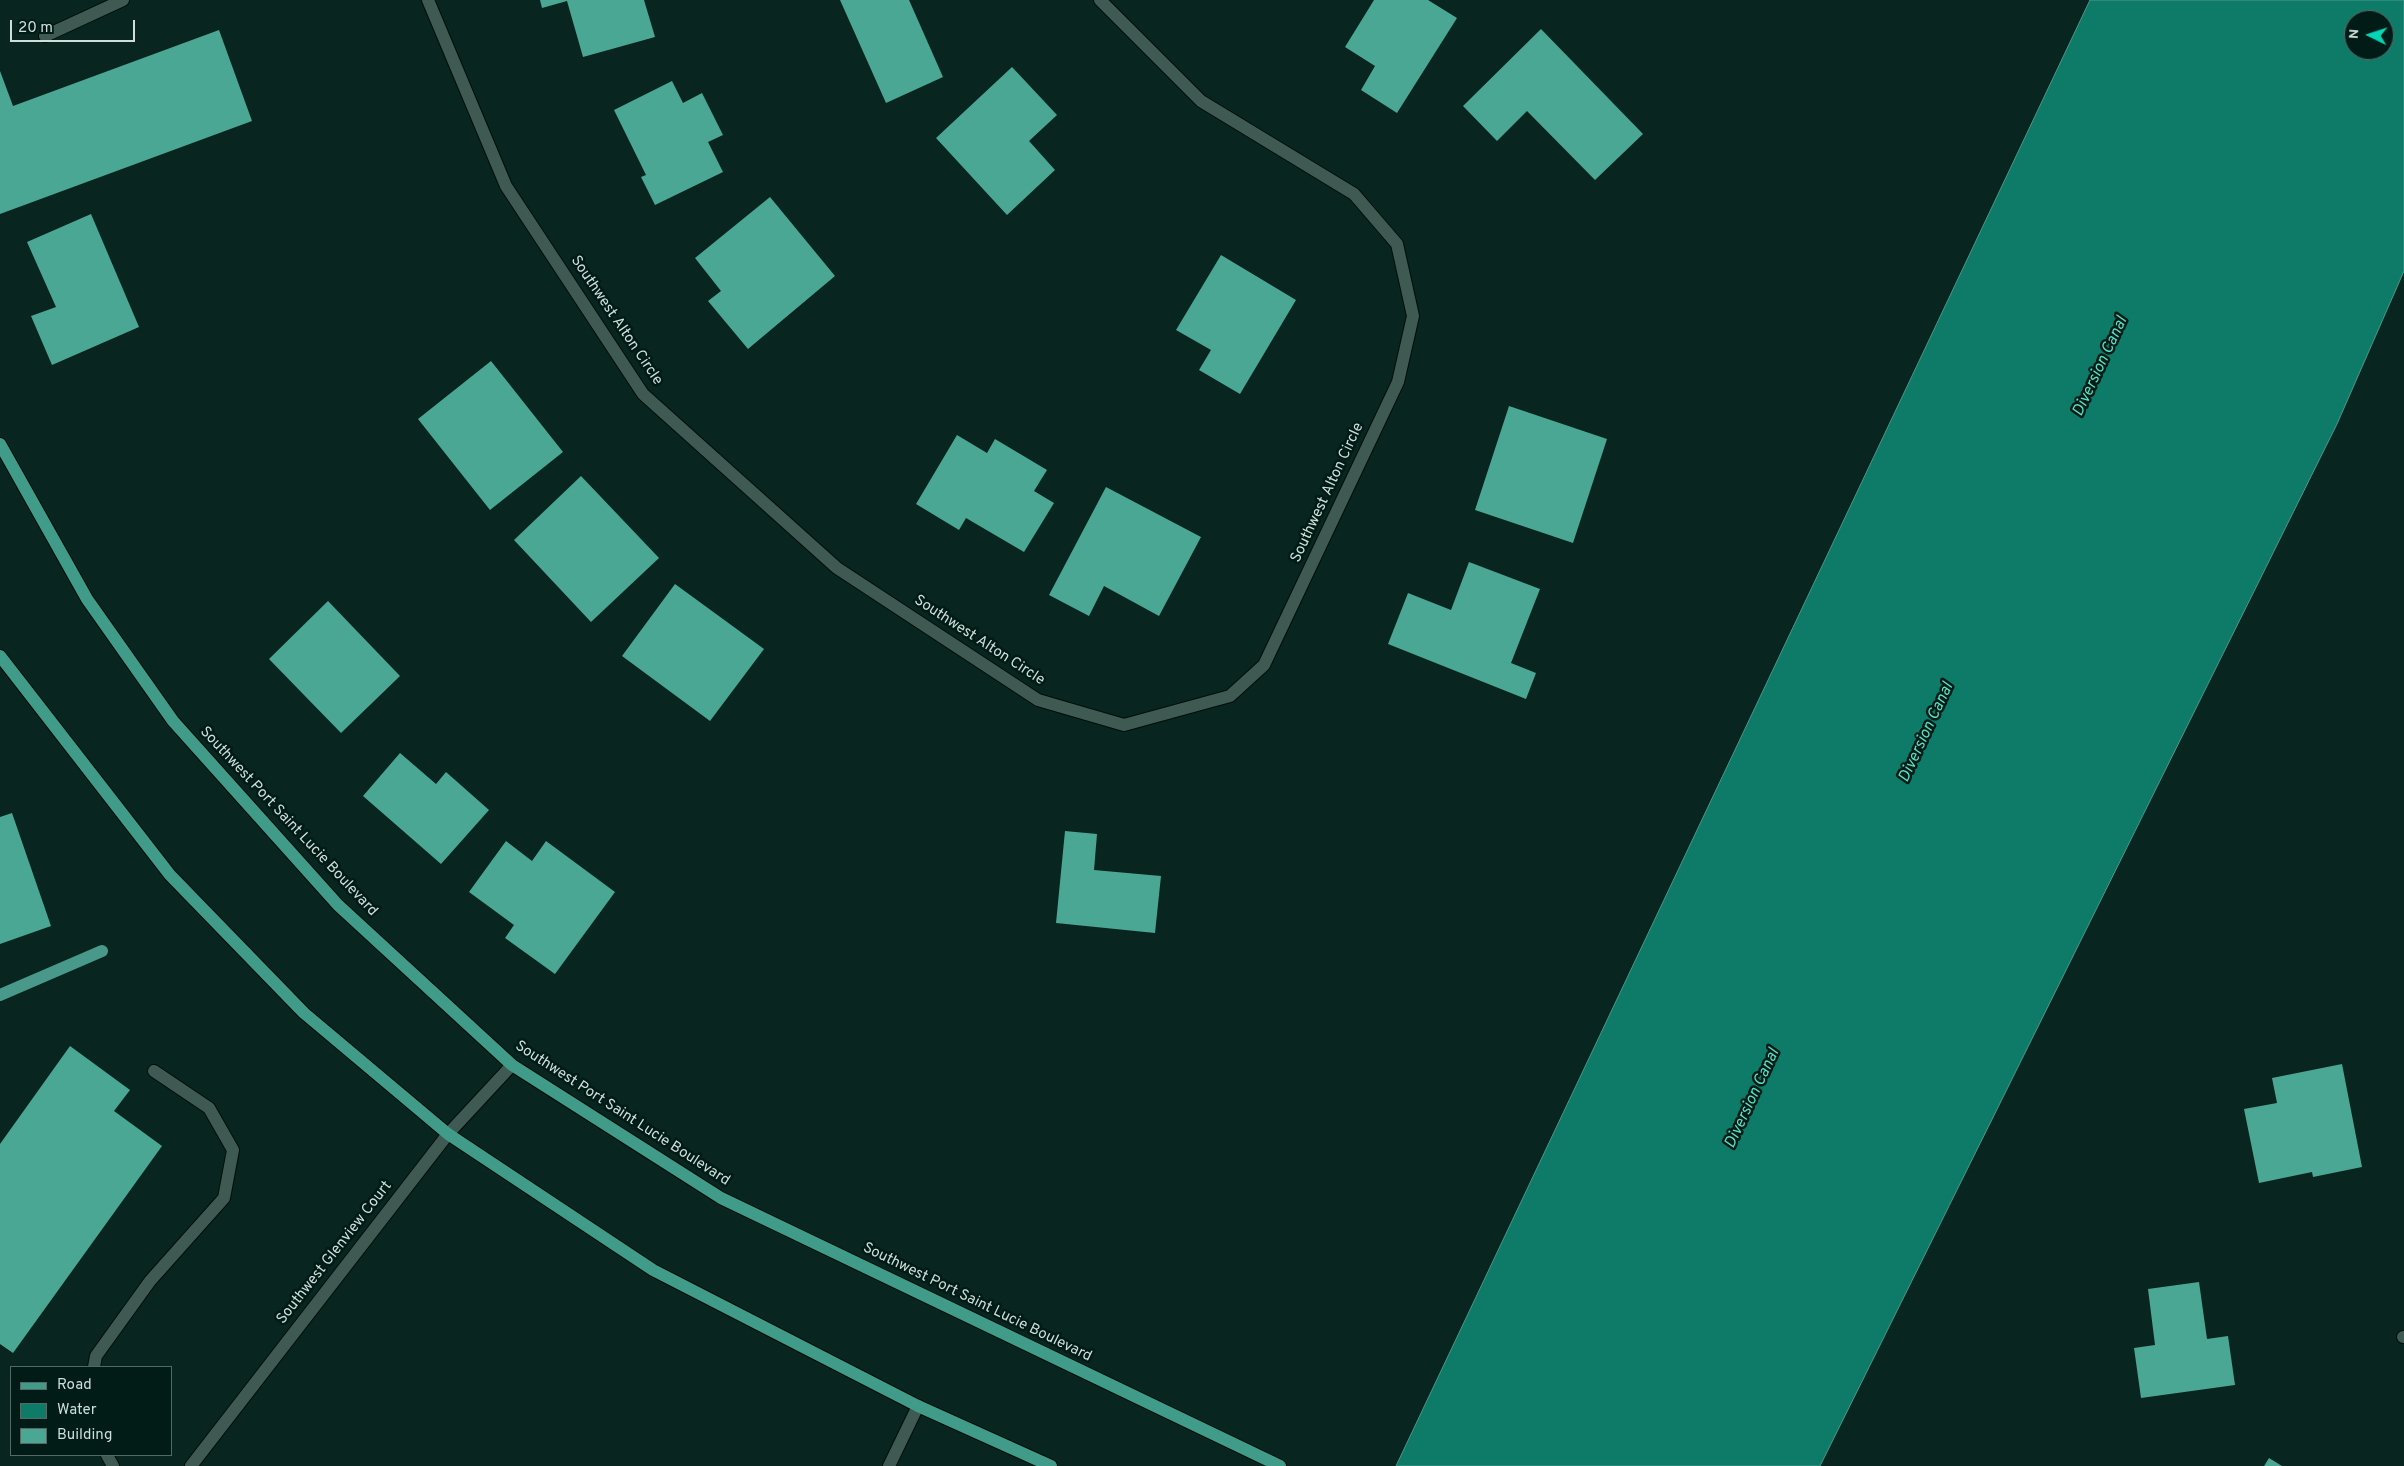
<!DOCTYPE html>
<html>
<head>
<meta charset="utf-8">
<style>
	body { margin:0 }
	#map { position:relative; width:2404px; height:1466px; overflow:hidden; background:#09251f; font-family:Overpass,sans-serif }
	canvas { display:block }
	.legend { position:absolute; left:10px; top:1366px; width:162px; height:90px; box-sizing:border-box; background:#011b16; border:1px solid #536964; margin:0; padding:6px 9px; list-style:none; font-size:15px; color:#ceded9 }
	.legend li { display:flex; align-items:center; gap:10px; height:25px }
	.legend b { width:25px; border:1px solid #536964 }
	.north { position:absolute; left:2344px; top:10px; width:50px; height:50px; box-sizing:border-box; background:#011b16; border:1px solid #536964; border-radius:50%; rotate:274deg; font-size:14px; font-weight:700; line-height:20px; text-align:center; color:#ceded9 }
	.north::after { content:''; display:block; margin:auto; width:18px; height:22px; background:#04d5b6; clip-path:polygon(50% 0,100% 100%,50% 72%,0 100%) }
	.scale { position:absolute; left:10px; top:20px; width:125px; height:22px; box-sizing:border-box; border:2px solid #ceded9; border-top:0; padding-left:6px; font-size:15px; line-height:18px; white-space:nowrap; color:#ceded9; -webkit-text-stroke:4px #011b16; paint-order:stroke }
</style>
</head>
<body>
<div id="map">
<canvas width="2404" height="1466"></canvas>
<ul class="legend">
<li><b style="height:6px;background:#409b88"></b>Road</li>
<li><b style="height:14px;background:#0e7b68"></b>Water</li>
<li><b style="height:14px;background:#4aa794"></b>Building</li>
</ul>
<div class="north">N</div>
<div class="scale">20 m</div>
</div>
<script>
const ctx = document.querySelector('canvas').getContext('2d');
ctx.lineJoin = 'round';
function fill(path, color) { ctx.fillStyle = color; ctx.fill(path, 'evenodd'); }
const toPath = rows => new Path2D(rows.map(r => 'M' + r).join(''));
function stroke(path, color, width, dash) { ctx.strokeStyle = color; ctx.lineWidth = width; ctx.lineCap = dash ? 'butt' : 'round'; ctx.setLineDash(dash || []); ctx.stroke(path); }
function label(font, color, halo, rows, align = 'center') {
  ctx.font = font + ' Overpass,sans-serif'; ctx.lineWidth = 5; ctx.setLineDash([]); ctx.textBaseline = 'middle'; ctx.strokeStyle = halo; ctx.fillStyle = color; for (const [text, x, y, turn = 0] of rows) {
    ctx.save(); ctx.translate(x, y); ctx.rotate((+turn || 0) * Math.PI / 180); ctx.textAlign = isNaN(turn) ? turn : align; if (halo) ctx.strokeText(text, 0, 0); ctx.fillText(text, 0, 0); ctx.restore();
  }
}
const water = toPath([
	[2090,0,2404,0,2404,271,2337,424,1820,1466,1396,1466,2090,0],
	[2354,20,2384,20,2384,50,2354,50,2354,20]
]);
fill(water, '#0e7b68');
stroke(water, '#48998a', 1);
stroke(toPath([
	[0,995,102,951]
]), '#48998a', 12);
fill(toPath([
	[540,0,644,0,655,37,583,57,567,1,542,8],
	[840,0,909,0,943,77,886,103],
	[1374,0,1428,0,1457,18,1397,113,1361,90,1375,66,1345,47],
	[1541,29,1643,134,1595,180,1527,111,1497,141,1463,106],
	[219,30,252,121,0,214,0,71,13,106],
	[1012,67,1057,115,1029,141,1055,170,1007,215,936,138],
	[672,81,683,103,702,93,723,135,708,142,723,172,655,205,641,177,646,175,614,110],
	[770,197,835,276,748,349,708,301,721,291,695,258],
	[91,214,139,327,52,365,31,316,56,307,27,242],
	[1221,255,1296,300,1240,394,1199,370,1211,350,1176,330],
	[491,361,563,452,490,510,418,419],
	[1509,406,1607,439,1573,543,1475,510],
	[957,435,987,453,995,439,1047,470,1034,491,1054,503,1024,552,966,518,959,530,916,504],
	[581,476,659,558,591,622,514,540],
	[1106,487,1201,537,1159,616,1104,586,1089,616,1049,595],
	[1469,562,1540,589,1511,663,1536,673,1526,699,1388,644,1408,593,1451,610],
	[675,584,764,649,710,721,622,656],
	[328,601,400,676,341,733,269,659],
	[400,753,436,784,446,772,489,810,441,864,363,796],
	[12,813,51,926,0,944,0,817],
	[1065,831,1097,834,1094,870,1161,876,1155,933,1056,923],
	[506,841,532,861,546,841,615,892,555,974,505,938,514,925,469,892],
	[70,1046,130,1090,114,1111,162,1146,13,1353,0,1344,0,1144],
	[2342,1064,2362,1167,2313,1177,2312,1172,2259,1183,2244,1109,2277,1103,2272,1078],
	[2199,1282,2207,1339,2228,1336,2235,1385,2141,1398,2134,1348,2155,1345,2148,1289],
	[2269,1458,2282,1466,2264,1466]
]), '#4aa794');
const service = toPath([
	[45,36,123,0],
	[94,1367,96,1356,150,1281,224,1198,233,1150,209,1108,154,1071],
	[107,1455,113,1466]
]);
const minor = toPath([
	[428,0,506,186,643,394,837,568,1038,700,1124,725,1230,696,1264,665,1398,382,1413,316,1397,244,1354,194,1201,101,1100,0],
	[2403,1337,2404,1337],
	[191,1466,448,1134,512,1065],
	[889,1466,918,1406]
]);
const primary = toPath([
	[0,444,87,599,173,721,338,905,512,1065,721,1198,1280,1466],
	[0,656,170,875,304,1013,448,1134,653,1270,918,1406,1051,1466]
]);
stroke(service, '#000e09', 14);
stroke(minor, '#000e09', 14);
stroke(primary, '#000e09', 14);
stroke(service, '#3f5a53', 12);
stroke(minor, '#3f5a53', 12);
stroke(primary, '#409b88', 12);
label('15px', '#ceded9', '#011b16', [
	["Southwest Alton Circle",616,321,56],
	["Southwest Alton Circle",1328,493,-65],
	["Southwest Alton Circle",979,641,33],
	["Southwest Port Saint Lucie Boulevard",288,822,47],
	["Southwest Port Saint Lucie Boulevard",622,1114,33],
	["Southwest Glenview Court",335,1253,-52],
	["Southwest Port Saint Lucie Boulevard",977,1303,26]
]);
label('italic 16px', '#5ce1c6', '#011b16', [
	["Diversion Canal",2101,367,-65],
	["Diversion Canal",1927,733,-65],
	["Diversion Canal",1753,1099,-65]
]);
</script>
</body>
</html>
